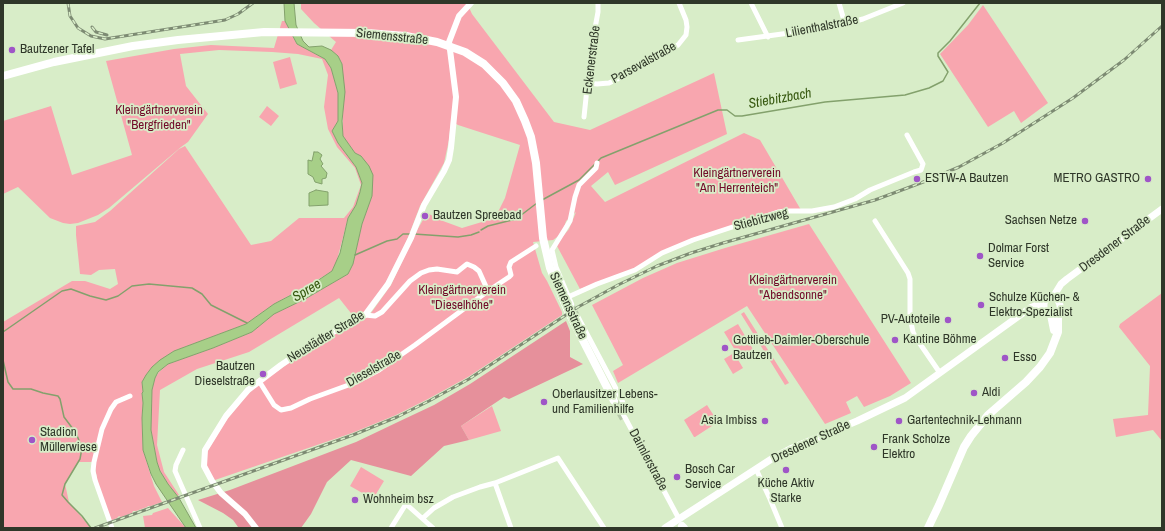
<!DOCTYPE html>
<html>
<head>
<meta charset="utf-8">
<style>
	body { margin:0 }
	#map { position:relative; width:1165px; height:531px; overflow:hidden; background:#d8edc8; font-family:"Archivo Narrow",sans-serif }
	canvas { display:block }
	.frame { position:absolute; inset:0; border:4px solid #2f3729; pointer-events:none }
</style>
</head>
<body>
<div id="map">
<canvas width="1165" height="531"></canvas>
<div class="frame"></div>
</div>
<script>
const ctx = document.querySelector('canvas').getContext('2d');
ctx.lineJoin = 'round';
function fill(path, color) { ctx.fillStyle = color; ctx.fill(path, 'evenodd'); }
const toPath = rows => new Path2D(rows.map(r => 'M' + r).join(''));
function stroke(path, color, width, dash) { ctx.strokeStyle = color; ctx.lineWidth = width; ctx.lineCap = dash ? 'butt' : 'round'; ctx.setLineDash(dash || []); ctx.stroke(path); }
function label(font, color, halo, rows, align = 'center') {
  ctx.font = font + ' "Archivo Narrow",sans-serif'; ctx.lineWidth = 3.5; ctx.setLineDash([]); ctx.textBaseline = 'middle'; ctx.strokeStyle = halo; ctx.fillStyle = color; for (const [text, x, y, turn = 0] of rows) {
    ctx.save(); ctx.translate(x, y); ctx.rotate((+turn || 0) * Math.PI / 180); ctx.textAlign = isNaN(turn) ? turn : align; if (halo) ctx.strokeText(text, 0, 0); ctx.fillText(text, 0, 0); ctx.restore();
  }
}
fill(toPath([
	[301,3,467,3,472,14,554,122,590,130,714,73,727,134,615,185,608,172,591,186,605,202,744,133,760,140,801,210,786,210,693,239,623,274,580,289,557,246,560,240,569,229,576,212,566,221,564,228,560,235,553,240,533,242,542,273,547,281,562,312,562,315,468,377,428,399,396,415,352,433,215,480,209,472,205,461,207,452,225,422,240,403,255,387,313,346,363,319,371,313,391,285,416,232,427,213,443,221,462,228,495,218,505,198,520,145,458,125,451,121,449,140,444,163,420,206,407,240,396,266,371,306,360,315,354,317,339,298,249,352,197,369,160,390,157,445,164,472,179,495,177,496,168,484,160,471,157,462,151,430,152,390,155,378,159,372,168,364,213,348,252,332,274,314,305,299,348,274,353,264,362,224,372,196,361,156,355,153,343,136,342,64,338,56,331,50,336,42,314,23,301,9],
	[983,5,1048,103,1021,123,1014,111,988,127,940,54,968,25],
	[282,21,285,21,297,44,325,59,331,68,338,93,338,121,332,131,338,143,356,167,362,183,356,205,348,218,336,264,332,271,324,276,274,304,246,324,174,351,152,367,142,382,143,392,142,393,143,403,142,417,143,450,154,486,162,502,151,506,148,506,147,507,136,511,133,511,132,513,121,517,119,516,117,518,110,521,100,494,94,462,78,462,65,484,69,502,90,527,87,528,3,528,3,322,72,281,85,281,110,289,118,284,115,269,99,270,91,275,80,274,76,235,76,226,95,222,110,211,179,149,185,146,251,245,271,241,299,218,344,218,353,207,361,185,355,168,337,147,328,129,324,107,328,75,322,59,298,54,272,52,219,50,180,54,186,86,208,114,188,142,181,147,109,208,98,215,78,223,70,224,63,223,50,218,18,187,3,194,3,121,51,106,72,175,132,155,106,61,174,49,211,45,274,48],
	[290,57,297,84,280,89,273,62],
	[267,106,279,116,271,126,259,117],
	[809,224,911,383,890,396,864,407,857,396,846,402,851,413,825,424,747,306,618,383,613,371,623,365,592,305,643,278,677,263,725,248],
	[1162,293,1162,441,1153,430,1116,437,1113,419,1148,415,1150,366,1119,327,1120,324],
	[744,312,789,383,785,385,741,314],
	[738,324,754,351,741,360,724,332],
	[734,353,743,368,733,374,724,359],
	[707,405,718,422,695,437,694,437,684,420],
	[492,406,501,431,469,440,461,426],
	[361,467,384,481,373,499,350,486],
	[168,508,186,528,145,528,143,516,152,515,153,513]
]), '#f8a6af');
fill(toPath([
	[566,321,570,331,570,357,583,364,509,399,504,397,461,426,469,440,444,446,411,476,351,460,327,482,311,514,301,528,237,528,238,527,233,520,223,513,198,500,230,490,356,442,400,421,434,405,470,384]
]), '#e6909b');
const water = toPath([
	[284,3,294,3,296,25,303,41,309,47,322,46,331,50,338,56,342,64,345,92,342,121,343,136,355,153,361,156,369,166,373,175,372,196,362,224,353,264,348,274,305,299,274,314,252,332,213,348,168,364,158,372,155,378,152,390,151,430,157,462,160,471,168,484,179,498,196,528,186,528,156,484,151,474,143,450,142,418,143,403,142,393,143,392,142,382,146,375,152,367,160,360,174,351,246,324,274,304,314,283,332,271,340,253,348,218,356,205,360,192,362,183,356,167,338,143,332,131,338,121,338,93,331,68,325,59,297,44,285,21,284,3],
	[314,152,318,152,322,155,320,159,323,164,321,166,327,173,326,178,322,179,322,184,315,182,313,177,308,174,308,160,312,161,314,152],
	[316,190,328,192,328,205,309,206,309,193,316,190]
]);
fill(water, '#a7cf88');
stroke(water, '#83a16c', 1);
stroke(toPath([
	[542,200,579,180,601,158,718,110,727,110,735,116,742,116,825,102,905,95,929,88,943,81,948,72,938,56,938,53,950,41,980,3],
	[481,230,488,226,516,219,537,203],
	[414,234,458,237,471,235,479,232],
	[355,255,387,241,397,239,403,234,410,234],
	[3,332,62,291,71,289,90,296,106,300,118,296,132,286,149,284,192,288,202,294,211,305,247,323],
	[3,360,8,382,13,389,31,389,43,393,58,396,60,399,64,417,76,433,82,448,80,459,65,484,62,495,68,502,82,516,91,528]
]), '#83a16c', 1.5);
stroke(toPath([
	[572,305,578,317]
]), '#b6c9a8', 5, [5, 2.5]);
stroke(toPath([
	[614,401,624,419]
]), '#b6c9a8', 8, [8, 4]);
stroke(toPath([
	[751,3,768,37],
	[839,3,845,24],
	[738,40,826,28,845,24,863,19,903,3],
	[588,83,597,84,609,83,626,75,678,45,686,35,687,27,686,20,679,3],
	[584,117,591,50,598,12,598,3],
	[875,221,908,273,910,279,910,317,913,332,916,338,940,373],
	[568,297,597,284,635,270,662,253,693,240,778,212,786,211,812,211,834,207,855,199,870,190,914,172,921,170,923,164,907,135],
	[572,305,556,267,552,250,570,221,575,197,579,185,596,168,597,163],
	[365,315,375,316,382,312,410,281,421,273,429,270,437,269,457,272,467,264,474,267,479,271,488,291],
	[578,317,622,400,624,407,622,412,679,519],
	[259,381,274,405,281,410,291,408,310,399,354,383,379,370,415,345,488,291,509,277,511,275,509,267,511,262,536,246],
	[183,450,176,465,175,471,200,528],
	[756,469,770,499,782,528],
	[495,483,511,528],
	[423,518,434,508,453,497,480,487,495,483,558,458,604,528],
	[112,528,95,480,93,471,94,462,102,429,111,409,116,402,130,396],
	[391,528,406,504,433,528]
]), '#fff', 5);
stroke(toPath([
	[256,528,245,514,221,493,212,481,204,466,205,450,226,416,248,390,281,365,318,340,365,315,388,284,411,238,424,205,444,171,449,160,451,148,456,97,449,42,459,16,471,3]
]), '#fff', 6);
stroke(toPath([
	[1053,297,1061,284,1067,279,1162,209],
	[665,528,773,458,790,449,857,421,905,398,1030,308,1044,302,1047,299,1053,297,1058,300,1060,305,1060,310,1055,314,1048,314,1044,309,1044,302]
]), '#fff', 7);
stroke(toPath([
	[3,76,54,62,133,46,178,40,264,32,367,33,406,36,437,42,465,52,484,64,503,83,516,101,525,121,531,137,536,163,543,238,550,268,567,309,614,401],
	[1051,315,1054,330],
	[682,526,684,528],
	[928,528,939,505,964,447,971,436,988,415,1026,382,1040,367,1050,353,1058,332,1058,313]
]), '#fff', 8);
const rail = toPath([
	[68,3,70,16,78,28,91,36,105,39,225,20,238,14,253,3],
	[92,27,96,32,107,35],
	[95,528,353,435,397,417,429,401,469,379,578,307,618,285,657,266,691,253,723,243,875,200,926,181,959,167,1003,143,1073,98,1124,60,1162,26]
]);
stroke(rail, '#7d8b73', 3);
stroke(rail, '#d8edc8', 1.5, [4.5]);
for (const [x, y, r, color] of [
	[12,50,4,"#9f55c7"],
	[917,179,4,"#9f55c7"],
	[1148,179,4,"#9f55c7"],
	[425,216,4,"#9f55c7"],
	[1085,221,4,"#9f55c7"],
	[980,256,4,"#9f55c7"],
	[981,305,4,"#9f55c7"],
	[948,320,4,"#9f55c7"],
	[895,340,4,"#9f55c7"],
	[725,348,4,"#9f55c7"],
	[1005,358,4,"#9f55c7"],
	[263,374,4,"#9f55c7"],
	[974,393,4,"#9f55c7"],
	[544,402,4,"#9f55c7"],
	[765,421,4,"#9f55c7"],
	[899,421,4,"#9f55c7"],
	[32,440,4,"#9f55c7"],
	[874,447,4,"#9f55c7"],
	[786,470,4,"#9f55c7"],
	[677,477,4,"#9f55c7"],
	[355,500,4,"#9f55c7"]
]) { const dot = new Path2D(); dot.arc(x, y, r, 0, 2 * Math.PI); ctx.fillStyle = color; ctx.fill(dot); stroke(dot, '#d8edc8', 1.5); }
label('13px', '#2f3729', '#d8edc8', [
	["Lilienthalstraße",822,27,-11],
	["Siemensstraße",392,37,6],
	["Eckenerstraße",592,60,-83],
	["Parsevalstraße",644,63,-29],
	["Stiebitzweg",761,220,-15],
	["Dresdener Straße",1115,244,-37],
	["Siemensstraße",568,306,65],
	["Neustädter Straße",326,337,-31],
	["Dieselstraße",374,369,-30],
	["Dresdener Straße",811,442,-25],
	["Daimlerstraße",648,460,62]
]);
label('13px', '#2f3729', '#d8edc8', [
	["Bautzener Tafel",20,50],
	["ESTW-A Bautzen",925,179],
	["METRO GASTRO",1140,179,"right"],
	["Bautzen Spreebad",433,216],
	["Sachsen Netze",1077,221,"right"],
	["Dolmar Forst",988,249],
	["Service",988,264],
	["Schulze Küchen- &",989,298],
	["Elektro-Spezialist",989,313],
	["PV-Autoteile",940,320,"right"],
	["Kantine Böhme",903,340],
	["Gottlieb-Daimler-Oberschule",733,341],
	["Bautzen",733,356],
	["Esso",1013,358],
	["Bautzen",255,367,"right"],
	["Dieselstraße",255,382,"right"],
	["Aldi",982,393],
	["Oberlausitzer Lebens-",552,395],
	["und Familienhilfe",552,410],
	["Asia Imbiss",757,421,"right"],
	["Gartentechnik-Lehmann",907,421],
	["Stadion",40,433],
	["Müllerwiese",40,448],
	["Frank Scholze",882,440],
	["Elektro",882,455],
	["Bosch Car",685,470],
	["Service",685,485],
	["Küche Aktiv",786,484,"center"],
	["Starke",786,499,"center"],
	["Wohnheim bsz",363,500]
], 'left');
label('13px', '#720a29', '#d8edc8', [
	["Kleingärtnerverein",159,111],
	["\"Bergfrieden\"",159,126],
	["Kleingärtnerverein",737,174],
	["\"Am Herrenteich\"",737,189],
	["Kleingärtnerverein",793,281],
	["\"Abendsonne\"",793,296],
	["Kleingärtnerverein",462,291],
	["\"Dieselhöhe\"",462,306]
]);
label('italic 14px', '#375910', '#d8edc8', [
	["Stiebitzbach",780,99,-10],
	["Spree",307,291,-31]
]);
</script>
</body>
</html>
